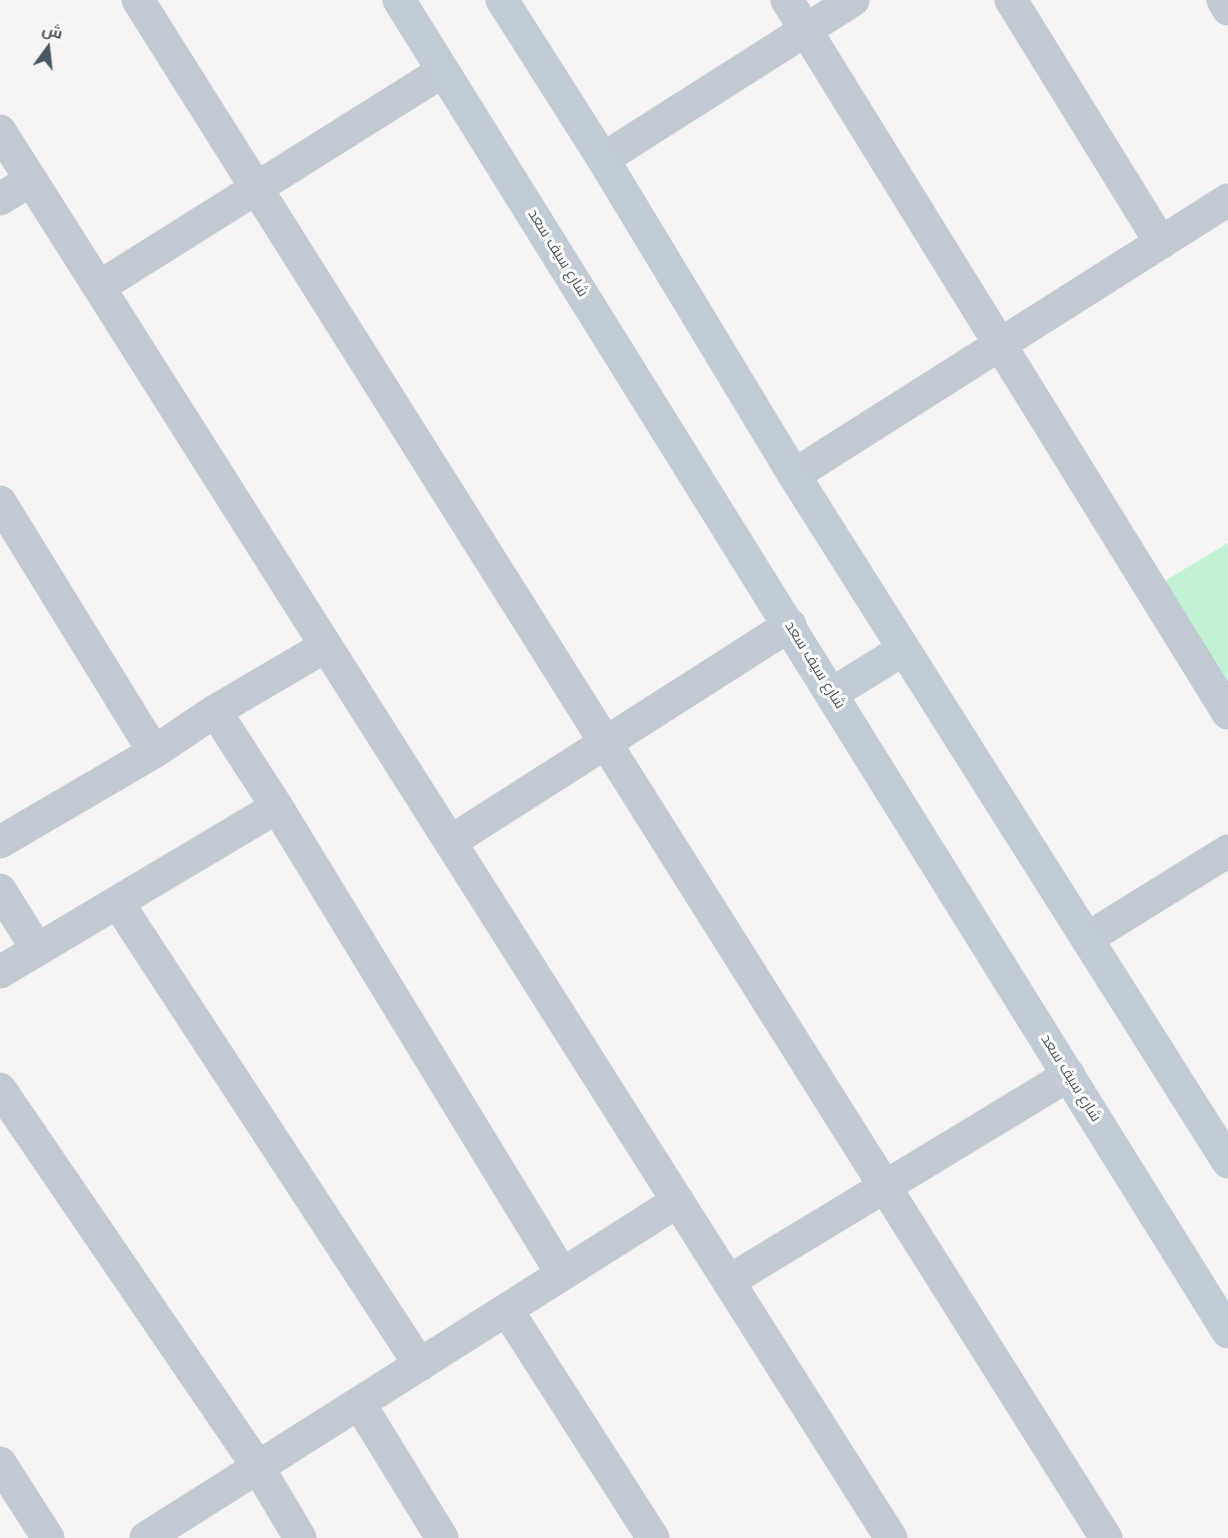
<!DOCTYPE html>
<html>
<head>
<meta charset="utf-8">
<style>
	body { margin:0 }
	#map { position:relative; width:1228px; height:1538px; overflow:hidden; background:#f5f3f3; font-family:Inter,Cairo,sans-serif }
	canvas { display:block }
	.north { position:absolute; left:18px; top:18px; width:60px; height:60px; -webkit-text-stroke:4px #fff; paint-order:stroke; rotate:15deg; font-size:16px; font-weight:700; line-height:24px; text-align:center; color:#4a5661 }
	.north::after { content:''; display:block; margin:auto; width:21px; height:27px; background:#4a5661; clip-path:polygon(50% 0,100% 100%,50% 72%,0 100%) }
</style>
</head>
<body>
<div id="map">
<canvas width="1228" height="1538"></canvas>
<div class="north">ش</div>
</div>
<script>
const ctx = document.querySelector('canvas').getContext('2d');
ctx.lineJoin = 'round';
function fill(path, color) { ctx.fillStyle = color; ctx.fill(path, 'evenodd'); }
const toPath = rows => new Path2D(rows.map(r => 'M' + r).join(''));
function stroke(path, color, width, dash) { ctx.strokeStyle = color; ctx.lineWidth = width; ctx.lineCap = dash ? 'butt' : 'round'; ctx.setLineDash(dash || []); ctx.stroke(path); }
function label(font, color, halo, rows, align = 'center') {
  ctx.font = font + ' Inter,Cairo,sans-serif'; ctx.lineWidth = 6; ctx.setLineDash([]); ctx.textBaseline = 'middle'; ctx.strokeStyle = halo; ctx.fillStyle = color; for (const [text, x, y, turn = 0] of rows) {
    ctx.save(); ctx.translate(x, y); ctx.rotate((+turn || 0) * Math.PI / 180); ctx.textAlign = isNaN(turn) ? turn : align; if (halo) ctx.strokeText(text, 0, 0); ctx.fillText(text, 0, 0); ctx.restore();
  }
}
fill(toPath([
	[1228,543,1228,706,1158,585]
]), '#c3f1d5');
stroke(toPath([
	[138,0,1106,1538],
	[787,0,1228,713],
	[1011,0,1161,243],
	[1223,0,1228,9],
	[0,131,891,1538],
	[603,159,853,0],
	[0,199,31,180],
	[99,287,443,71],
	[794,475,1228,200],
	[0,502,154,752],
	[215,711,277,807,562,1274],
	[0,842,154,752,215,711,326,646],
	[450,842,790,625],
	[0,890,37,949],
	[118,903,420,1365],
	[1088,938,1228,851],
	[0,972,277,807],
	[0,1089,258,1467,300,1538],
	[729,1281,1069,1075],
	[507,1310,653,1538],
	[359,1403,442,1538],
	[0,1463,48,1538],
	[146,1538,678,1201]
]), '#c1cad2', 33);
stroke(toPath([
	[399,0,1228,1332],
	[502,0,603,159,794,475,1228,1162],
	[833,693,904,649]
]), '#c1cbd6', 33);
label('15px', '#4a5661', '#fff', [
	["شارع سيف سعد",558,253,58],
	["شارع سيف سعد",815,665,58],
	["شارع سيف سعد",1071,1078,58]
]);
</script>
</body>
</html>
